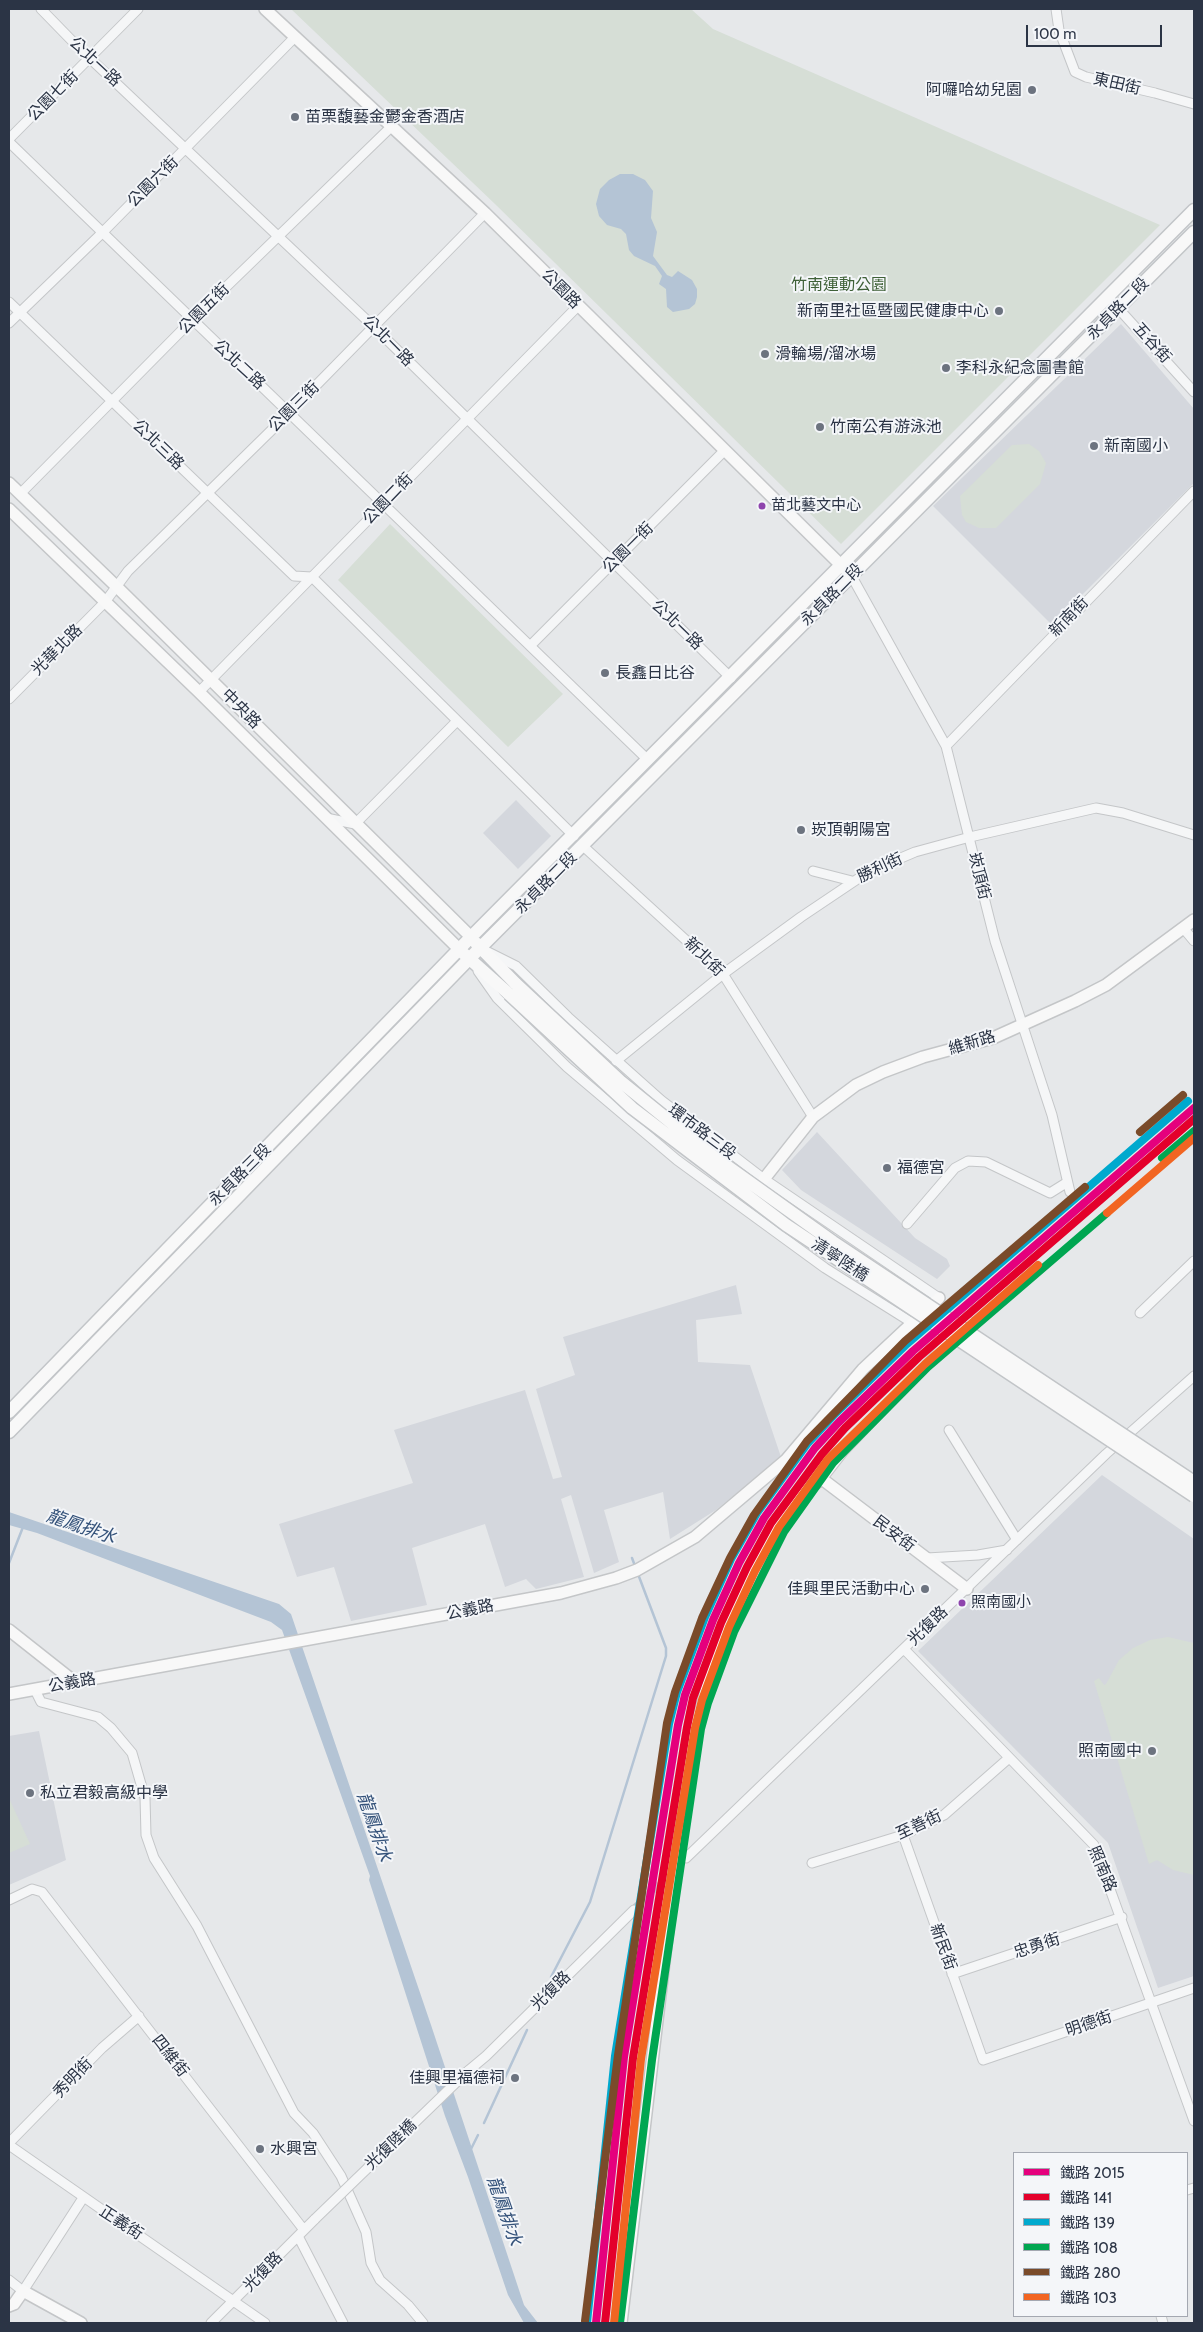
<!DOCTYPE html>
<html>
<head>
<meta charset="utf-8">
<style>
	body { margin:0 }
	#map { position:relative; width:1203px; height:2332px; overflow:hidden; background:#e6e8ea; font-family:Cabin,"Noto Sans TC",sans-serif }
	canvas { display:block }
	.frame { position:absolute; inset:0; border:10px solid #2b3445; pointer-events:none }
	.legend { position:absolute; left:1013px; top:2152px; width:175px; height:165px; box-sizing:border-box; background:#f4f6f9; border:1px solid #a4a8b1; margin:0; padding:6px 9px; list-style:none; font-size:15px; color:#2b3445 }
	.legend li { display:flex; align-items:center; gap:10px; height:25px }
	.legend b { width:25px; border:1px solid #a4a8b1 }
	.scale { position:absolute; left:1026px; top:25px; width:136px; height:22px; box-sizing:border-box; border:2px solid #2b3445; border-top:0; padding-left:6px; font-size:15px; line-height:18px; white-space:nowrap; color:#2b3445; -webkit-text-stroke:4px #f4f6f9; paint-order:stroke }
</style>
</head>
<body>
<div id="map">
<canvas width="1203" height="2332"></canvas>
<div class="frame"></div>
<ul class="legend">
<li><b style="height:6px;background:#e5007d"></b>鐵路 2015</li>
<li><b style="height:6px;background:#e4002b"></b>鐵路 141</li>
<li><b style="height:6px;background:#00a9ce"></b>鐵路 139</li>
<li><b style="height:6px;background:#00a651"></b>鐵路 108</li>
<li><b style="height:6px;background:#7a4b2a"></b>鐵路 280</li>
<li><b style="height:6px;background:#f26522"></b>鐵路 103</li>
</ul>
<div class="scale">100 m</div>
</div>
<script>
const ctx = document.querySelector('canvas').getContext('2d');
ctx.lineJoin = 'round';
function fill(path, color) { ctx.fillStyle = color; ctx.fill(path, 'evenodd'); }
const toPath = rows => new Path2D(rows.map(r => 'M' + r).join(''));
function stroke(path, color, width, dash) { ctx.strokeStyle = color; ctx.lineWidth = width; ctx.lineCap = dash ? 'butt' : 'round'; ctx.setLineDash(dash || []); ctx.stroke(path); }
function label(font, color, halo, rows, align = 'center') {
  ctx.font = font + ' Cabin,"Noto Sans TC",sans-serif'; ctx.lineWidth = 4; ctx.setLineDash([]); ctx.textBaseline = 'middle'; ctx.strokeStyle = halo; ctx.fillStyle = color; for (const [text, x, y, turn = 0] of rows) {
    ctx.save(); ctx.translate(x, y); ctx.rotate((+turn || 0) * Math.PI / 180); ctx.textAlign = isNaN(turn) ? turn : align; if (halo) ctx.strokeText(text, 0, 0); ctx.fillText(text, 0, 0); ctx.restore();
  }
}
fill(toPath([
	[1121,324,1194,409,1194,483,1052,625,933,506],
	[516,800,551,836,518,869,483,833],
	[817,1132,915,1238,947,1259,950,1266,937,1279,801,1190,782,1170],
	[736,1285,742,1314,696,1320,698,1362,750,1365,781,1457,716,1510,670,1539,663,1492,604,1510,619,1562,594,1573,571,1495,561,1499,584,1577,536,1589,526,1579,505,1587,485,1524,412,1548,427,1605,351,1621,334,1567,297,1577,279,1524,413,1483,394,1430,525,1390,553,1479,562,1477,536,1389,575,1375,563,1337],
	[1102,1475,1194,1539,1194,1976,1158,1988,1108,1843,918,1651],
	[39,1731,66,1860,9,1885,9,1736]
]), '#d4d7dd');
fill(toPath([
	[291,9,691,9,713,29,1160,225,841,544,495,204],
	[1029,444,1039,451,1046,463,1040,484,996,528,979,528,966,522,962,515,960,496,1012,445],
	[390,524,563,694,508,747,338,580],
	[1168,1637,1194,1643,1194,1875,1173,1870,1157,1860,1149,1864,1094,1681,1099,1678,1104,1685,1106,1684,1119,1660,1133,1648,1150,1640],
	[9,1798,30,1844,9,1853]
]), '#d6ded6');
fill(toPath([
	[620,174,633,174,645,180,653,191,651,218,657,232,653,256,667,275,672,277,678,271,692,280,697,289,697,297,695,304,689,309,673,312,667,307,666,289,659,284,662,276,655,266,634,256,629,250,626,234,621,229,607,225,599,216,596,204,600,189,609,180],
	[9,1512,279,1604,291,1614,431,2025,524,2305,538,2323,524,2323,508,2295,468,2177,445,2116,369,1880,370,1876,282,1630,271,1622,37,1533,9,1525]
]), '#b4c4d5');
stroke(toPath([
	[632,1558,635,1566],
	[9,1563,23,1527],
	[551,1977,590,1902,666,1656,666,1648,638,1574],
	[484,2123,527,2030],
	[471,2149,478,2135]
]), '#b4c4d5', 2.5);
stroke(toPath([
	[1070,1192,1089,1214],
	[634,1910,676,1868]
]), '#c1c4c9', 9, [9, 4.5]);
const street = toPath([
	[41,9,79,48,373,326,731,678],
	[1056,9,1059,30,1075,72,1086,77,1155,93,1194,104],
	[9,139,138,9],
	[9,142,648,760],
	[1108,297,1194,392],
	[9,302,294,576,312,577,574,836],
	[9,323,102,233,294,38],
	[20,494,191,321,391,127],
	[851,575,946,746,995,941,1052,1115,1070,1192],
	[530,646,725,450],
	[199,692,578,306],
	[9,699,105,602,128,571,290,412,485,213],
	[946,746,1194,491],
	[326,818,355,824,457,721],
	[583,846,723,974,813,1117],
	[813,871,852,881],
	[1184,929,1194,941],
	[488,952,516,966,568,1017,661,1100,764,1179,939,1298],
	[478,971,497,998,567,1067,677,1160,825,1268,911,1322],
	[616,1061,723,974,801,917,868,872,915,852,970,837,1096,808,1123,813,1194,835],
	[907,1224,955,1168,968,1161,986,1162,1050,1193,1066,1183],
	[1140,1313,1194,1261],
	[949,1430,1017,1540],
	[822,1479,843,1452,945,1345,971,1322],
	[927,1558,978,1555,1007,1550],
	[904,1649,1094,1845,1194,2121],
	[35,1690,41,1702,98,1717,111,1728,132,1753,145,1798,146,1835,154,1858,197,1926,294,2113,313,2133,341,2176,366,2232,371,2263,380,2280,408,2305,423,2323],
	[903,1835,983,2060,1194,1988],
	[686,1858,1106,1454,1194,1376],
	[812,1863,903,1835,944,1815,1009,1758],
	[9,1900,32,1889,42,1892,304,2230],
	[952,1974,1122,1917],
	[468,2071,486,2056,634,1910],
	[9,2143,102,2048,139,2016],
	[9,2145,265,2323],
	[1187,2190,1194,2188],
	[298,2236,343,2323],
	[9,2280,23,2291,83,2198],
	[1161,2316,1163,2323],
	[211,2323,315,2219]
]);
const secondary = toPath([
	[265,9,485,213,851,575],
	[9,483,117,587,471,937],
	[9,509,199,692,460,950],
	[764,1179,813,1117,856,1085,883,1072,923,1057,993,1038,1075,1001,1106,985,1194,920],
	[9,1630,76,1683],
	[9,1694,561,1593,616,1578,637,1570,695,1537,786,1460,863,1369,939,1298],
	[677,1855,696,1728,709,1680,733,1615,764,1549,798,1498,811,1486,822,1479,967,1589],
	[9,2306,14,2304,23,2291,81,2323],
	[621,2323,673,1886]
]);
const primary = toPath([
	[476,943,516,984],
	[463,953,509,994],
	[9,1412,471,937,1194,210],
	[9,1432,469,959,1194,232]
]);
stroke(street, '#c4c6c8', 11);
stroke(secondary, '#c4c6c8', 14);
stroke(primary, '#c2c5c8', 15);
stroke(street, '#f5f6f7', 9);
stroke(secondary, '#f8f8f8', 11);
stroke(primary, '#f8f8f8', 12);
const streetBridge = toPath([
	[315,2219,468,2071]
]);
const secondaryBridge = toPath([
	[673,1886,677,1855]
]);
const primaryBridge = toPath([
	[516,984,620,1081,710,1154,833,1242,1194,1482],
	[509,994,632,1108,786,1225,1194,1496]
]);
stroke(streetBridge, '#c4c6c8', 11, []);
stroke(secondaryBridge, '#c4c6c8', 14, []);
stroke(primaryBridge, '#c2c5c8', 15, []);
stroke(streetBridge, '#f5f6f7', 9);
stroke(secondaryBridge, '#f8f8f8', 11);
stroke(primaryBridge, '#f8f8f8', 12);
stroke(toPath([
	[596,2323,624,2057,678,1725,685,1695,713,1620,739,1563,764,1518,815,1448,839,1422,913,1351,1194,1108]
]), '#e5007d', 8);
stroke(toPath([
	[605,2323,633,2058,687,1727,693,1698,721,1623,747,1567,771,1523,822,1454,845,1428,919,1357,1194,1119]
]), '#e4002b', 8);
stroke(toPath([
	[587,2322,615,2056,669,1724,677,1692,705,1617,731,1559,757,1513,808,1443,833,1416,907,1344,1188,1101]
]), '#00a9ce', 8);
stroke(toPath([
	[1162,1158,1194,1131],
	[620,2323,652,2060,701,1729,708,1703,734,1632,784,1532,833,1463,928,1367,1107,1213]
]), '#00a651', 8);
stroke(toPath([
	[1140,1132,1183,1095],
	[585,2321,618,2055,667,1723,675,1692,702,1618,730,1558,754,1515,807,1441,905,1341,1085,1187]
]), '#7a4b2a', 8);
stroke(toPath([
	[1107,1213,1194,1138],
	[614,2323,641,2059,695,1728,702,1700,729,1627,755,1571,779,1527,828,1459,925,1364,1038,1265]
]), '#f26522', 8);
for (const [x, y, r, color] of [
	[1032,90,5,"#6c737f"],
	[295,117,5,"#6c737f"],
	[999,311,5,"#6c737f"],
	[765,354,5,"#6c737f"],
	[946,368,5,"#6c737f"],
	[820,427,5,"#6c737f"],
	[1094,446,5,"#6c737f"],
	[762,506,4.5,"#8e44ad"],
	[605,673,5,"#6c737f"],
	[801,830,5,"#6c737f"],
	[887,1168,5,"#6c737f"],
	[925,1589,5,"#6c737f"],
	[962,1603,4.5,"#8e44ad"],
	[1152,1751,5,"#6c737f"],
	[30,1793,5,"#6c737f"],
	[515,2078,5,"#6c737f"],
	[260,2149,5,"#6c737f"]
]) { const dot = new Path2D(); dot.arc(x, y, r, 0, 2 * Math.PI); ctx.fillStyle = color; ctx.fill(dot); stroke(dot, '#f4f6f9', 2); }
label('15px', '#2b3445', '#f4f6f9', [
	["苗北藝文中心",771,506],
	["照南國小",971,1603]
], 'left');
label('16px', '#2b3445', '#f4f6f9', [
	["公北一路",95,62,43],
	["東田街",1117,84,13],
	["公園七街",53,96,-45],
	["公園六街",153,182,-45],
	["公園路",561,289,45],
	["公園五街",204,309,-45],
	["永貞路二段",1118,309,-45],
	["公北一路",388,341,45],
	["五谷街",1152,343,48],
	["公北二路",239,365,43],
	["公園三街",294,407,-45],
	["公北三路",158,445,44],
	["公園二街",388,499,-46],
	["公園一街",628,548,-45],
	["永貞路二段",832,595,-45],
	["新南街",1069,617,-46],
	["公北一路",677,625,44],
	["光華北路",57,650,-45],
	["中央路",241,709,45],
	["勝利街",880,868,-25],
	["崁頂街",979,876,76],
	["永貞路二段",546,883,-45],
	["新北街",704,957,44],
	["維新路",972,1043,-17],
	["環市路三段",702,1132,37],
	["永貞路三段",240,1175,-45],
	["清寧陸橋",840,1260,33],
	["民安街",894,1534,37],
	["公義路",470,1610,-11],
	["光復路",928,1626,-44],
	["公義路",72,1683,-10],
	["至善街",919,1825,-25],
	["照南路",1102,1869,67],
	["忠勇街",1037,1946,-18],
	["新民街",943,1947,70],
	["光復路",551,1991,-45],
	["明德街",1089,2024,-19],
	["四維街",170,2056,52],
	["秀明街",73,2078,-46],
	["光復陸橋",391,2145,-44],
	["正義街",121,2223,33],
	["光復路",263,2272,-46]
]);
label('16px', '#2b3445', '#f4f6f9', [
	["阿囉哈幼兒園",1022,90,"right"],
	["苗栗馥藝金鬱金香酒店",305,117],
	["新南里社區暨國民健康中心",989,311,"right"],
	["滑輪場/溜冰場",775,354],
	["李科永紀念圖書館",956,368],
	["竹南公有游泳池",830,427],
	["新南國小",1104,446],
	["長鑫日比谷",615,673],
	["崁頂朝陽宮",811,830],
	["福德宮",897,1168],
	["佳興里民活動中心",915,1589,"right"],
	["照南國中",1142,1751,"right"],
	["私立君毅高級中學",40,1793],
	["佳興里福德祠",505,2078,"right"],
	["水興宮",270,2149]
], 'left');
label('16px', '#3f6138', '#f4f6f9', [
	["竹南運動公園",839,285]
]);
label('italic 18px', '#34527a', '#f4f6f9', [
	["龍鳳排水",81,1527,19],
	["龍鳳排水",374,1827,71],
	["龍鳳排水",504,2211,71]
]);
</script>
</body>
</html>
